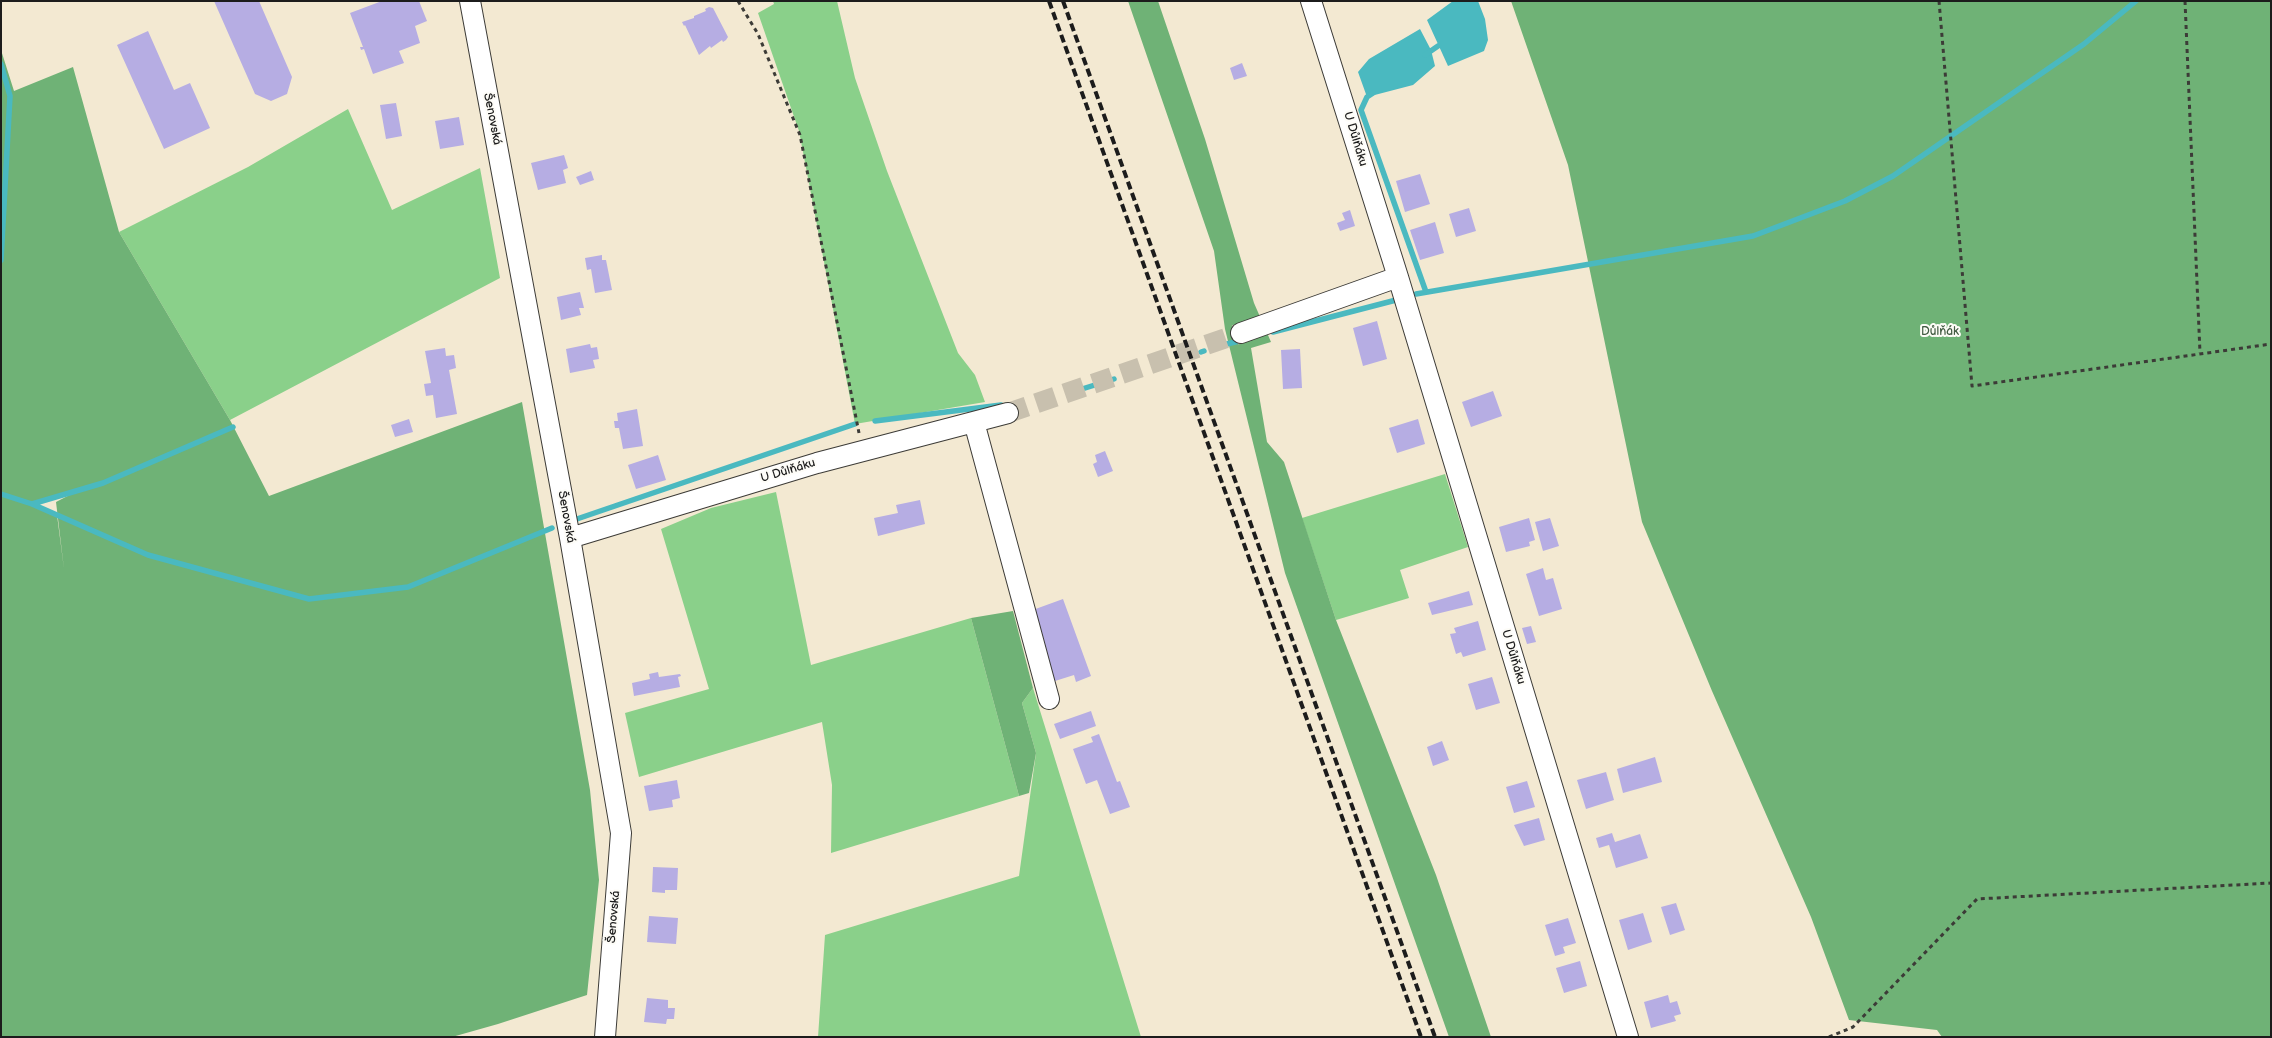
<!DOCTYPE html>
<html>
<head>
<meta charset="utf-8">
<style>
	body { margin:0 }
	#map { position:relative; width:2272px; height:1038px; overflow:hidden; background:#f3e9d2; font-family:"Balsamiq Sans",sans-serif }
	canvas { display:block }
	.frame { position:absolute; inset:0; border:2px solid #1c1c1c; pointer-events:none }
</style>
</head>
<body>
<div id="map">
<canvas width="2272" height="1038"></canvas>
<div class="frame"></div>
</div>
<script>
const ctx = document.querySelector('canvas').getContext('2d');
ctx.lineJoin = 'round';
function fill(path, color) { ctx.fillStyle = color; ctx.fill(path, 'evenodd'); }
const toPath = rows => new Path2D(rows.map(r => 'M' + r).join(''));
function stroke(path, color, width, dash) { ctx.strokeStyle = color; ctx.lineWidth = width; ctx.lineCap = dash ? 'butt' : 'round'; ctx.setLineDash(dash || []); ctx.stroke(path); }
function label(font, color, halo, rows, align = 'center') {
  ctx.font = font + ' "Balsamiq Sans",sans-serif'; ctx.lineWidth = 4; ctx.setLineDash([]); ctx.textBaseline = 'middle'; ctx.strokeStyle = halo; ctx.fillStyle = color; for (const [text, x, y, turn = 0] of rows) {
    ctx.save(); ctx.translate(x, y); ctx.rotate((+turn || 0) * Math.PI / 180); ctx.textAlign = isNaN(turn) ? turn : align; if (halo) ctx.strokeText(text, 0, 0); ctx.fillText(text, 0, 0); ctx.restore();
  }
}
fill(toPath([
	[773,1,837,1,855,78,887,171,958,353,975,375,985,402,855,424,799,131,758,13,774,4],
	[348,109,392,210,480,168,500,278,230,420,119,232,248,167],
	[1445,474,1468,547,1400,570,1409,598,1336,620,1302,518],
	[776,492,811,665,971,618,1019,796,831,853,832,785,822,722,639,777,625,713,709,689,661,529,711,508],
	[1033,688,1141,1037,818,1037,825,935,1019,876,1036,753,1022,703]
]), '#8ad08a');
fill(toPath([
	[1128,1,1158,1,1205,139,1254,303,1271,342,1251,348,1267,442,1284,462,1336,620,1436,875,1491,1037,1449,1037,1285,573,1225,329,1214,251],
	[1511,1,2271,1,2271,1037,1942,1037,1937,1030,1849,1020,1811,917,1712,691,1642,522,1568,165],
	[1,50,14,91,73,67,119,232,230,420,269,496,522,402,590,790,599,880,587,995,498,1024,452,1037,1,1037],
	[81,489,56,502,64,569,57,515,33,504],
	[1013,611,1033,688,1022,703,1036,753,1029,793,1019,796,971,618]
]), '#6fb276');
fill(toPath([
	[1453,1,1478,1,1485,19,1488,40,1484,51,1448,66,1427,20],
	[1420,29,1431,50,1435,66,1413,85,1367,97,1358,72,1369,59]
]), '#4ab9c0');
stroke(toPath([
	[1425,55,1438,46],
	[1,64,10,96,1,260],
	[1373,93,1367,97,1361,110,1426,292],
	[1416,294,1753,236,1845,201,1893,176,2084,44,2136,1],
	[1273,332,1400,299],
	[1227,344,1243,340],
	[1201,352,1204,351],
	[1082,389,1114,379],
	[875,421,1001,405],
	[1,494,32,504,148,555,309,599,408,587,552,528],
	[32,504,103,483,233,427],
	[571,521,855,424]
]), '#4ab9c0', 5.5);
fill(toPath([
	[214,1,259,1,292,77,287,94,271,101,255,94],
	[382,1,419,1,427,21,415,26,420,43,399,51,404,63,373,74,364,49,361,50,360,47,363,47,350,13],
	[709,7,713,8,728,37,726,40,723,42,722,40,711,48,710,46,699,55,685,25,684,26,682,22,694,18,694,16,706,11,705,9],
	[148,31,174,90,190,83,210,128,164,149,117,45],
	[1242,63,1247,76,1234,80,1230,68],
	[396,103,402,136,386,139,380,105],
	[459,117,464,145,440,149,435,121],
	[564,155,568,168,563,170,566,183,538,190,531,163],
	[591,171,594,180,580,185,576,177],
	[1420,174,1430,204,1405,212,1396,181],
	[1469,208,1476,231,1456,237,1449,214],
	[1350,210,1355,226,1340,231,1337,223,1345,220,1342,213],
	[1435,222,1444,253,1420,260,1410,230],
	[602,255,602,260,606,260,612,290,595,293,591,269,587,270,585,258],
	[580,292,584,308,579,308,581,315,561,320,557,297],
	[1377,321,1387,359,1363,366,1353,328],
	[590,344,591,348,597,347,599,359,593,360,595,368,570,373,566,349],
	[445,348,446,356,454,355,456,368,449,370,457,414,436,418,433,395,426,396,424,384,431,383,425,351],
	[1300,349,1302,388,1283,389,1281,350],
	[1493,391,1502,416,1471,427,1462,402],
	[637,409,643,446,623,449,619,428,615,428,614,421,618,421,617,413],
	[409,419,413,432,395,437,391,425],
	[1418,419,1425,444,1397,453,1389,428],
	[1105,451,1113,471,1098,477,1093,464,1097,462,1095,455],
	[658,455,666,480,636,489,628,465],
	[920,500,925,524,878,536,874,518,898,513,896,505],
	[1529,518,1535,540,1529,542,1530,546,1506,552,1499,527],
	[1550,518,1559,546,1543,551,1535,522],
	[1543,568,1546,580,1553,578,1562,609,1539,616,1526,574],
	[1469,591,1473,605,1432,615,1428,603],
	[1063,599,1091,676,1076,682,1074,675,1055,681,1030,611],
	[1478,621,1486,650,1463,657,1461,652,1456,654,1450,634,1456,633,1454,628],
	[1531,626,1536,642,1527,644,1522,628],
	[658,672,659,677,680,674,681,676,678,677,680,687,634,696,632,683,650,679,649,674],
	[1492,677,1500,703,1476,710,1468,684],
	[1091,711,1096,726,1060,739,1054,724],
	[1099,734,1117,782,1120,781,1130,807,1110,814,1097,780,1086,784,1073,749,1093,742,1091,737],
	[1442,741,1449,760,1433,766,1427,747],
	[1655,757,1662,782,1623,793,1617,769],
	[1606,772,1614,800,1586,809,1577,780],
	[677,780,680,798,672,800,673,807,649,811,644,786],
	[1527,781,1535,807,1514,813,1506,787],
	[1539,818,1545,840,1524,846,1514,825],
	[1612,833,1615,842,1640,834,1648,858,1616,868,1609,845,1599,848,1596,838],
	[653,867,678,868,677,890,665,890,665,893,652,892],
	[1676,903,1685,930,1670,935,1661,907],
	[1643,913,1652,942,1628,950,1619,920],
	[649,916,678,918,676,944,647,942],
	[1568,918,1576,943,1563,947,1565,953,1555,956,1545,925],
	[1580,961,1587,986,1564,993,1556,968],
	[1668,995,1670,1003,1677,1001,1681,1014,1674,1016,1676,1021,1651,1028,1644,1002],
	[647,998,668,1000,668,1008,675,1008,674,1019,667,1019,666,1024,644,1022]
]), '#b6ade3');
stroke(toPath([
	[1008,413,1241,333]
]), '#c8c0ae', 20, [20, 10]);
const minor = toPath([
	[470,1,570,538,621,833,605,1037],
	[1311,1,1398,277,1628,1037],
	[1241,333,1398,277],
	[974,422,1049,699],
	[570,538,817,463,1008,413]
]);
stroke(minor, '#3c3b37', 22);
stroke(toPath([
	[738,1,758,34,800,135,859,433],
	[1939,1,1972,386,2271,344],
	[2185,1,2200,353],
	[1829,1037,1853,1027,1977,899,2271,883]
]), '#3c3b37', 3, [4, 4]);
stroke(minor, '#fff', 20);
stroke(toPath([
	[1049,1,1421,1037],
	[1063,1,1435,1037]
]), '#1c1c1c', 4, [8, 4]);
label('12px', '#1c1c1c', '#fdfcf7', [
	["Šenovská",492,119,79],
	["U Důlňáku",1355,139,73],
	["U Důlňáku",788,471,-17],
	["Šenovská",566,517,80],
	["U Důlňáku",1513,657,73],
	["Šenovská",614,917,-85]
]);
label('12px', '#425b42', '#fdfcf7', [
	["Důlňák",1940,332]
]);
</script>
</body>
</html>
